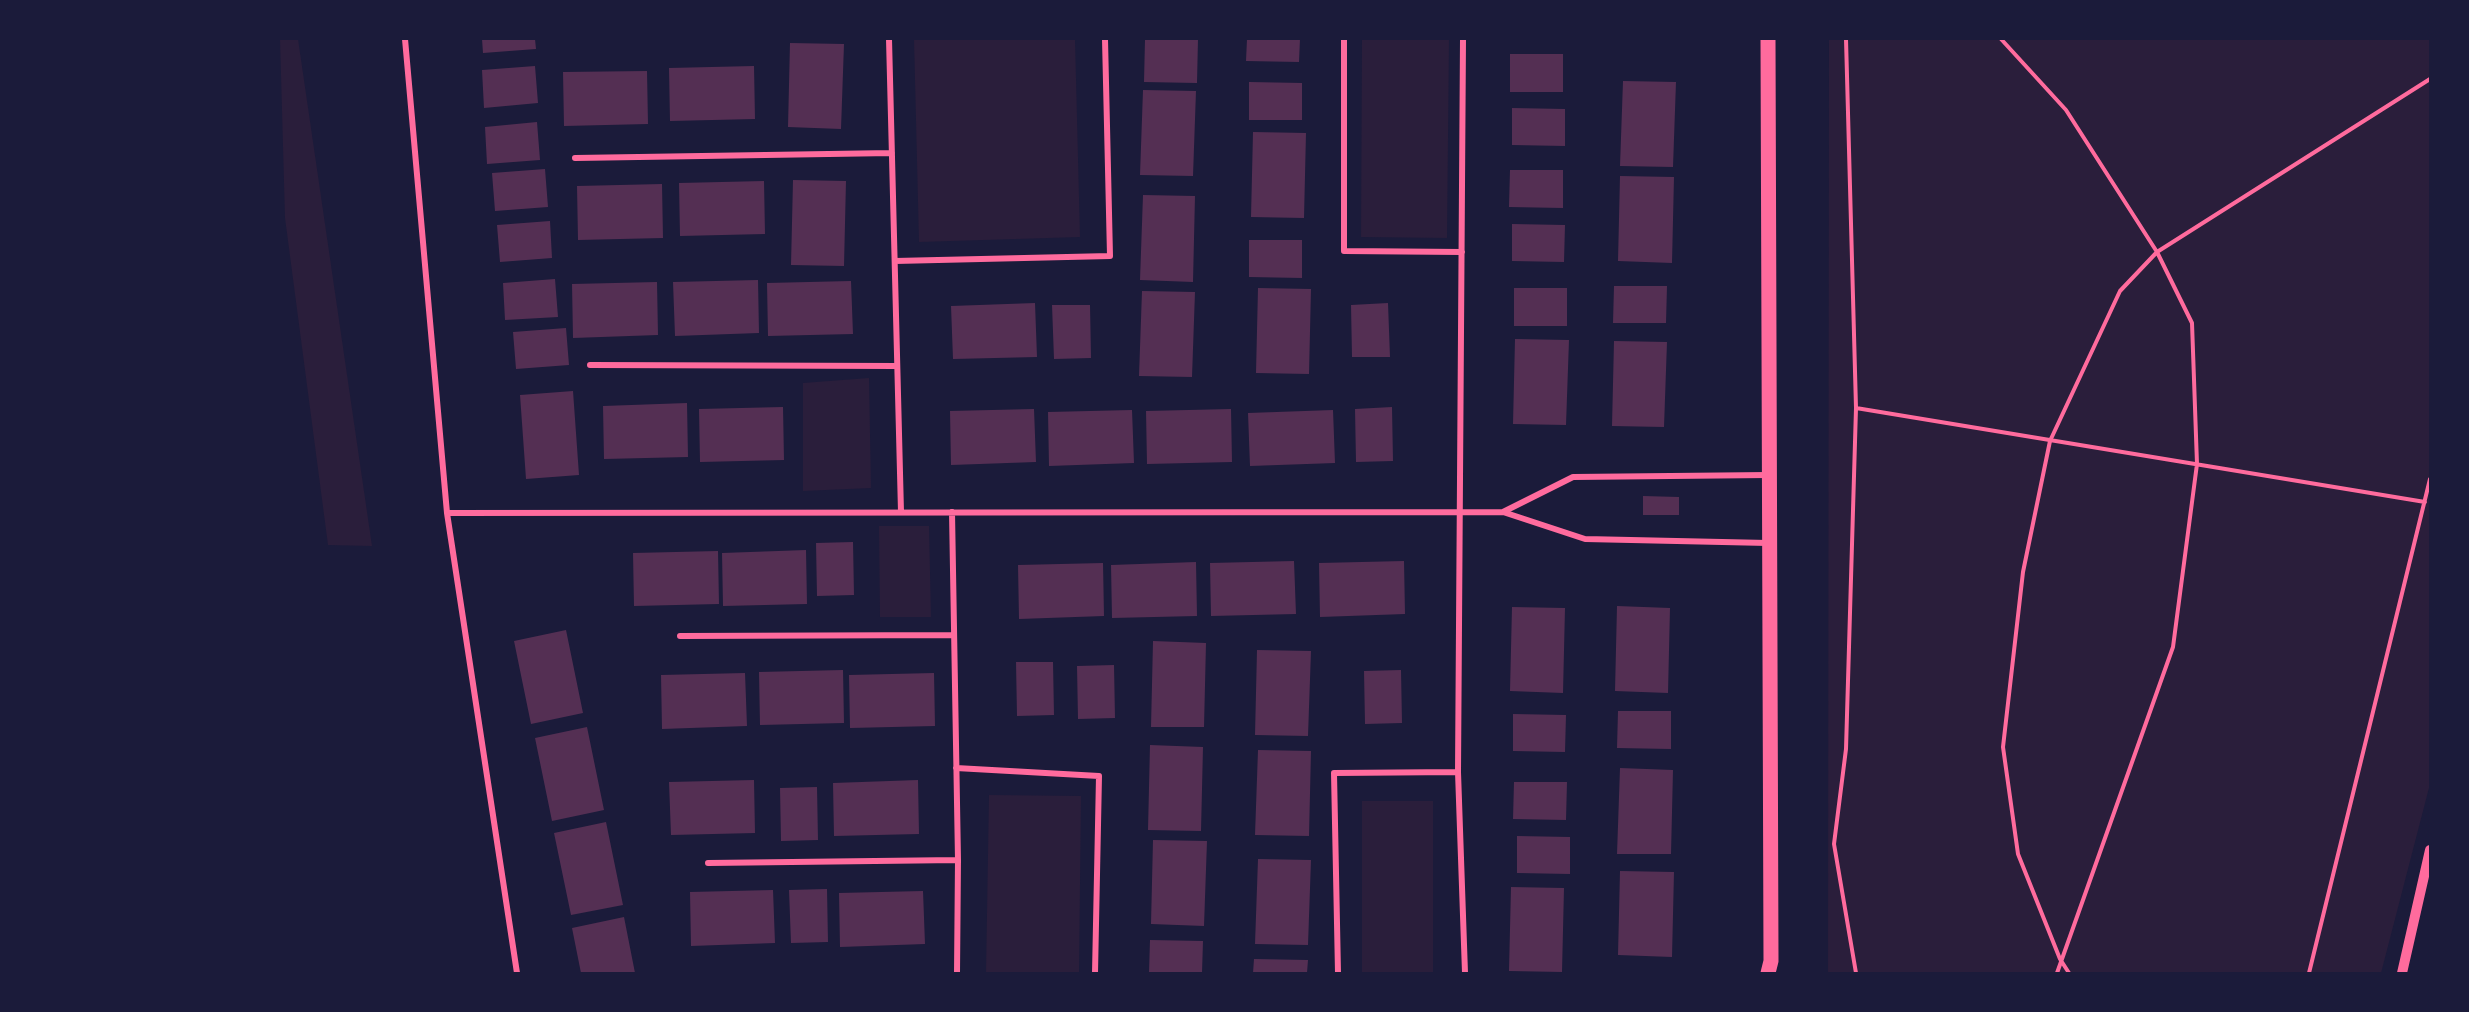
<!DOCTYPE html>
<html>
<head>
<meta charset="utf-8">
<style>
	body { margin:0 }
	#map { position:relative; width:2469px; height:1012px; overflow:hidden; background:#1b1b3a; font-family:Poppins,sans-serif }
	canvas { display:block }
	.frame { position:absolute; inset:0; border:40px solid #1b1b3a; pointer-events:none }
</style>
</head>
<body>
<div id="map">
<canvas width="2469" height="1012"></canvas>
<div class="frame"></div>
</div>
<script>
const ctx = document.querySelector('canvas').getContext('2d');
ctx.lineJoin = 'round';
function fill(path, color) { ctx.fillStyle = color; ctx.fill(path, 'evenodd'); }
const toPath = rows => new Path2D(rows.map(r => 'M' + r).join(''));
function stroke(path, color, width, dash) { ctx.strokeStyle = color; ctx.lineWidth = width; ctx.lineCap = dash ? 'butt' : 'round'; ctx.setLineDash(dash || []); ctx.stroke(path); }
fill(toPath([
	[280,39,298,39,372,546,328,545,285,218],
	[914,39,1075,39,1080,237,919,242],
	[1362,39,1449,39,1447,238,1361,237],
	[1829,39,2430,39,2430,784,2381,973,1828,973],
	[869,378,871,488,803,491,803,383],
	[879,526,929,526,931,617,880,617],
	[989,795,1081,796,1079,973,986,973],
	[1362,801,1433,801,1433,973,1362,973]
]), '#2a1e3b');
fill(toPath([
	[482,39,535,39,536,49,483,53],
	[1145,39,1198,39,1197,83,1144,82],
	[1247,39,1300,39,1299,62,1246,61],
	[790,43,844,44,841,129,788,127],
	[1510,54,1563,54,1563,92,1510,92],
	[535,66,538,103,484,108,482,70],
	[754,66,755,119,670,121,669,68],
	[647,71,648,124,564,126,563,72],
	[1623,81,1676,82,1673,167,1620,166],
	[1249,82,1302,83,1302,120,1249,120],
	[1143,90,1196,91,1193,176,1140,175],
	[1512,108,1565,109,1565,146,1512,145],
	[537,122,540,160,487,164,485,127],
	[1253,132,1306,133,1304,218,1251,217],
	[545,169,548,207,495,211,492,173],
	[1510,170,1563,170,1563,208,1509,207],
	[1620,176,1674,177,1672,263,1618,261],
	[793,180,846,181,844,266,791,265],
	[764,181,765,234,680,236,679,183],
	[662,184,663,238,578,240,577,186],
	[1143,195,1195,196,1193,282,1140,280],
	[550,221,552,258,500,262,497,225],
	[1512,224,1565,225,1564,262,1512,261],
	[1249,240,1302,240,1302,278,1249,277],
	[555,279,558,317,505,320,503,283],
	[758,280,759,333,675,336,673,282],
	[851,281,853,334,768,336,767,283],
	[657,282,658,335,573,338,572,284],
	[1614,286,1667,286,1666,323,1613,323],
	[1258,288,1311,289,1309,374,1256,373],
	[1514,288,1567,288,1567,326,1514,326],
	[1142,291,1195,292,1192,377,1139,376],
	[1035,303,1037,357,953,359,951,306],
	[1388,303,1390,357,1352,357,1351,305],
	[1052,305,1090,305,1091,358,1054,359],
	[566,328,569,365,516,369,513,332],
	[1515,339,1569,340,1566,425,1513,424],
	[1614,341,1667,342,1664,427,1612,426],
	[573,391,579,475,526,479,520,395],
	[687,403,688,457,604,459,603,406],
	[783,407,784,460,700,462,699,409],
	[1392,407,1393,461,1356,462,1355,409],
	[1034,409,1036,462,951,465,950,411],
	[1231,409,1232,462,1147,464,1146,411],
	[1132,410,1134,463,1049,466,1048,412],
	[1333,410,1335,463,1250,466,1248,413],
	[1643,496,1679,497,1679,515,1643,515],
	[853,542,854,595,817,596,816,543],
	[806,550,807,604,723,606,722,553],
	[718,551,719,604,634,606,633,553],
	[1294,561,1296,614,1211,616,1210,563],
	[1404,561,1405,614,1320,617,1319,563],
	[1196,562,1197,616,1112,618,1111,565],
	[1103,563,1104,616,1019,619,1018,565],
	[1617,606,1670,608,1668,693,1615,691],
	[1512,607,1565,608,1563,693,1510,691],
	[566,630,583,713,531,724,514,641],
	[1153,641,1206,643,1204,727,1151,727],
	[1257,650,1311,651,1308,736,1255,735],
	[1016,662,1053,662,1054,715,1017,716],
	[1114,665,1115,718,1078,719,1077,666],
	[843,670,844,723,760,725,759,672],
	[1401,670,1402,723,1365,724,1364,671],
	[745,673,747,726,662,729,661,675],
	[934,673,935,726,850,728,849,675],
	[1618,711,1671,711,1671,749,1617,748],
	[1513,714,1566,715,1565,752,1513,751],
	[587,727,604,810,552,821,535,738],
	[1150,745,1203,747,1201,831,1148,830],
	[1258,750,1311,751,1309,836,1255,835],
	[1620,768,1673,770,1671,854,1617,854],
	[754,780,755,833,671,835,669,782],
	[918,780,919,834,834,836,833,783],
	[1514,782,1567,782,1566,820,1513,819],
	[817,787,818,840,781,841,780,788],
	[606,822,623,905,571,915,554,833],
	[1517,836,1570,837,1570,874,1517,873],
	[1153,840,1207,841,1204,926,1151,924],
	[1258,859,1311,860,1308,945,1255,944],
	[1620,871,1674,872,1672,957,1618,955],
	[1511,887,1564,888,1562,972,1509,971],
	[827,889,828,942,791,943,789,890],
	[773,890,775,943,691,946,690,892],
	[923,891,925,944,840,947,839,893],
	[624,917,635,973,581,973,572,928],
	[1150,940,1203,941,1202,973,1149,973],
	[1254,959,1308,960,1307,973,1253,973]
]), '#542f53');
stroke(toPath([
	[1846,39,1856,408,1846,749,1834,844,1856,973],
	[2001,39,2066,110,2157,252,2192,323,2197,464,2173,647,2057,973],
	[1856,408,2425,502],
	[2069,973,2060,959,2018,854,2003,747,2023,572,2050,441,2120,291,2157,252,2430,79],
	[2309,973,2430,479]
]), '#ff6b9d', 4);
stroke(toPath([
	[405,39,447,513,517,973],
	[889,39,901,512],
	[1344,39,1344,251,1462,252],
	[1463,39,1458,772,1465,973],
	[575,158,892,153],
	[895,261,1110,256,1105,39],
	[590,365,897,366],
	[952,512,958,860,957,973],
	[1503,512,1573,477,1768,475],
	[447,513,1503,512,1585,539,1768,543],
	[680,636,954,635],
	[956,768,1099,776,1095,973],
	[708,863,958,860],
	[1338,973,1334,773,1458,772]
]), '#ff6b9d', 6);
stroke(toPath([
	[2402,973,2430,850]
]), '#ff6b9d', 10);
stroke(toPath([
	[1768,39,1771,961,1768,973]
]), '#ff6b9d', 15);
</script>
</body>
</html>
